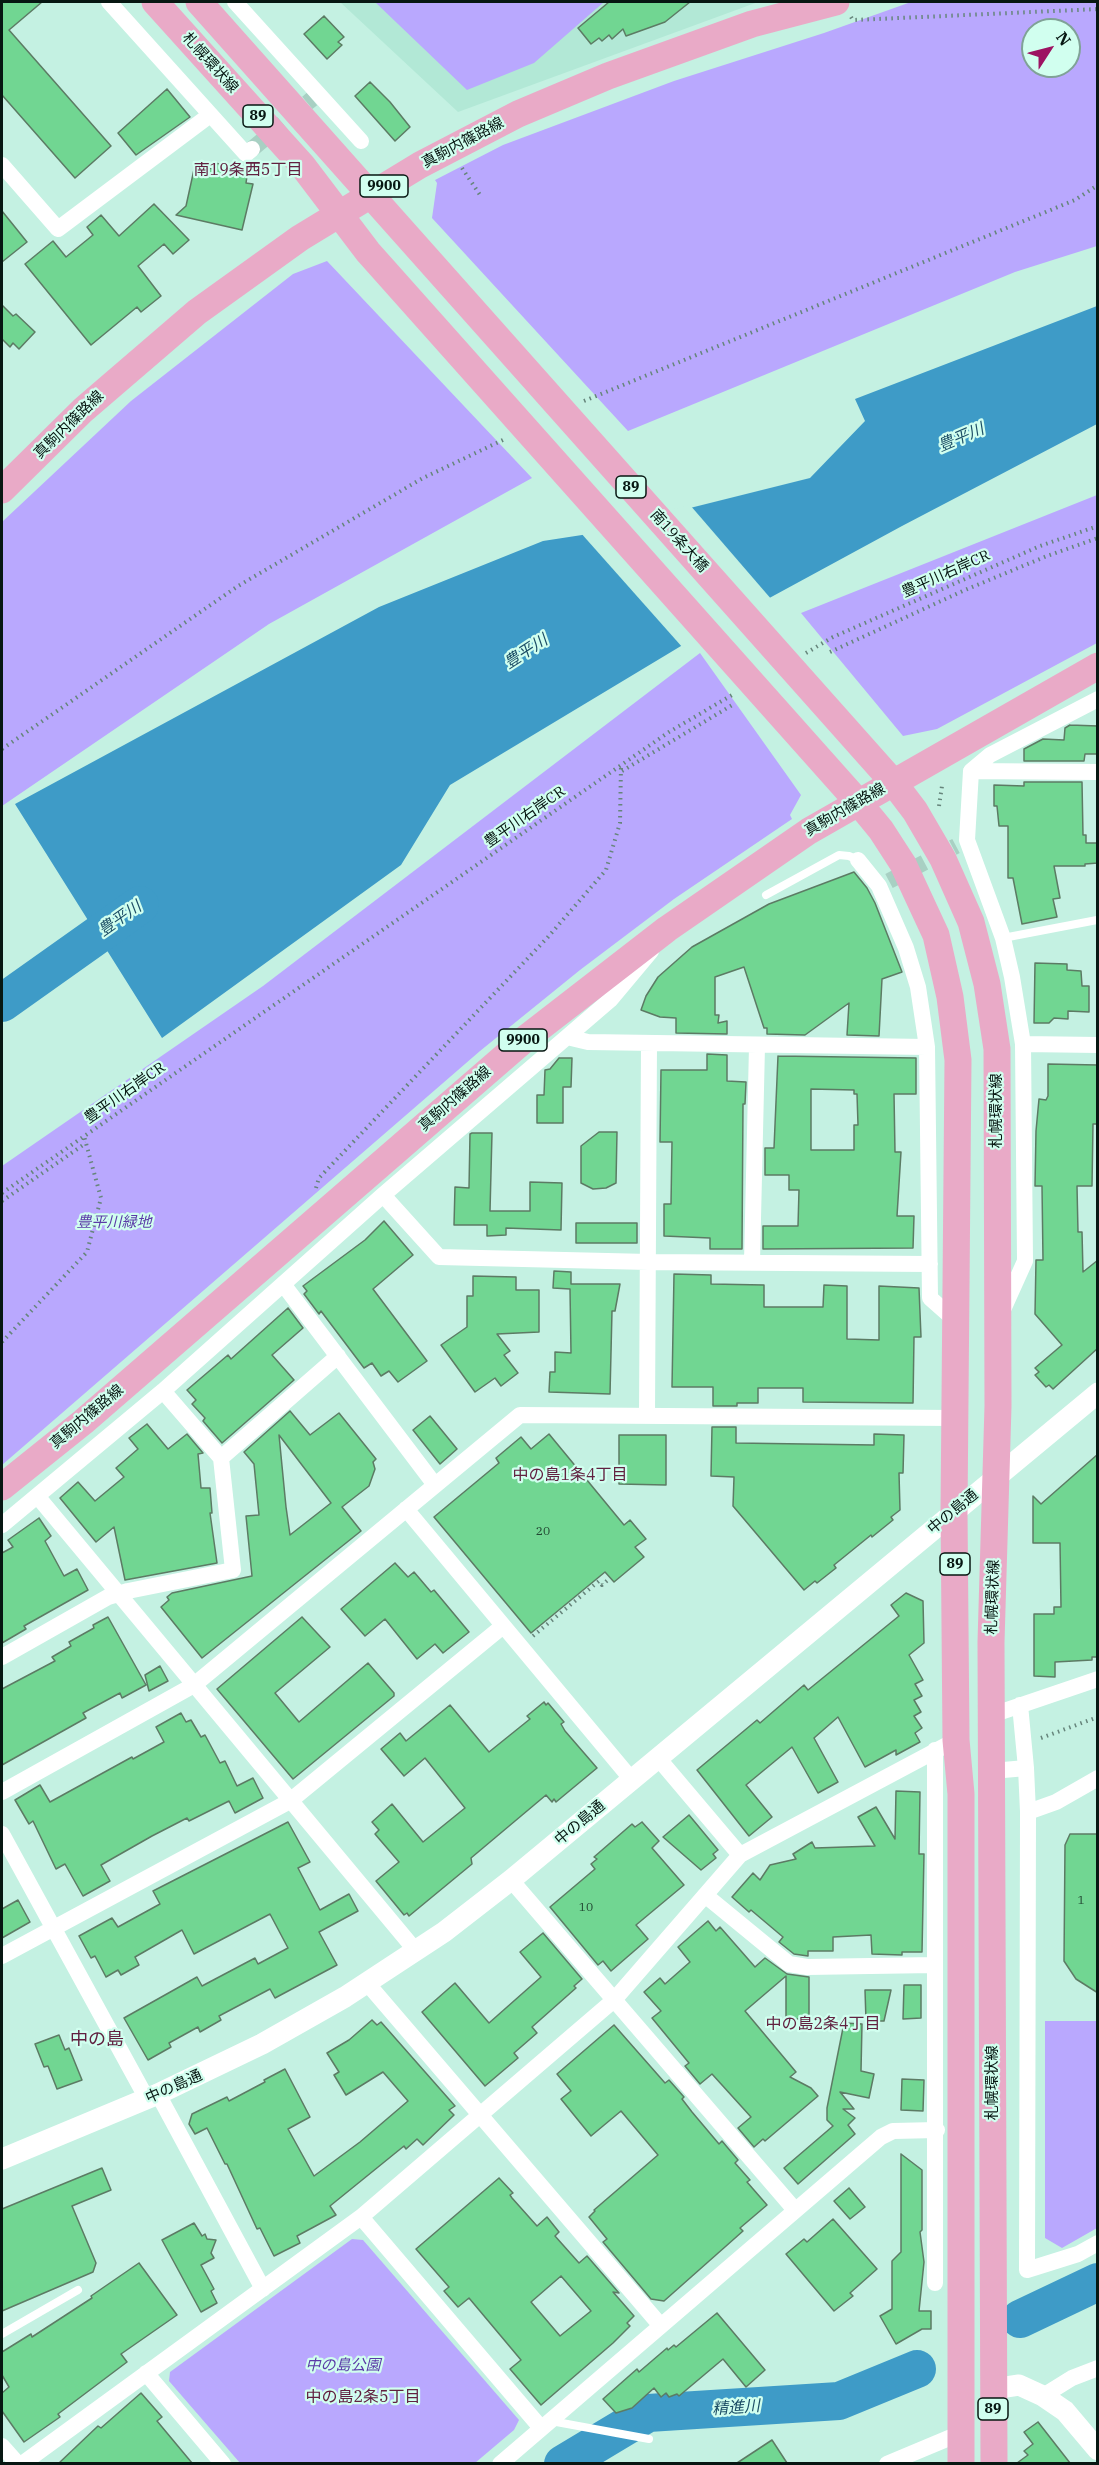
<!DOCTYPE html>
<html>
<head>
<meta charset="utf-8">
<style>
	body { margin:0 }
	#map { position:relative; width:1099px; height:2465px; overflow:hidden; background:#c4f1e2; font-family:"IBM Plex Serif",serif }
	canvas { display:block }
	.frame { position:absolute; inset:0; border:3px solid #071712; pointer-events:none }
	.north { position:absolute; left:1021px; top:18px; width:60px; height:60px; box-sizing:border-box; background:#d1ffef; border:2px solid #80a297; border-radius:50%; rotate:54deg; font-size:16px; font-weight:700; line-height:24px; text-align:center; color:#071712 }
	.north::after { content:''; display:block; margin:auto; width:21px; height:27px; background:#9d1362; clip-path:polygon(50% 0,100% 100%,50% 72%,0 100%) }
</style>
</head>
<body>
<div id="map">
<canvas width="1099" height="2465"></canvas>
<div class="frame"></div>
<div class="north">N</div>
</div>
<script>
const ctx = document.querySelector('canvas').getContext('2d');
ctx.lineJoin = 'round';
function fill(path, color) { ctx.fillStyle = color; ctx.fill(path, 'evenodd'); }
const toPath = rows => new Path2D(rows.map(r => 'M' + r).join(''));
function stroke(path, color, width, dash) { ctx.strokeStyle = color; ctx.lineWidth = width; ctx.lineCap = dash ? 'butt' : 'round'; ctx.setLineDash(dash || []); ctx.stroke(path); }
function label(font, color, halo, rows, align = 'center') {
  ctx.font = font + ' "IBM Plex Serif","Noto Sans JP",serif'; ctx.lineWidth = 4.5; ctx.setLineDash([]); ctx.textBaseline = 'middle'; ctx.strokeStyle = halo; ctx.fillStyle = color; for (const [text, x, y, turn = 0] of rows) {
    ctx.save(); ctx.translate(x, y); ctx.rotate((+turn || 0) * Math.PI / 180); ctx.textAlign = isNaN(turn) ? turn : align; if (halo) ctx.strokeText(text, 0, 0); ctx.fillText(text, 0, 0); ctx.restore();
  }
}
fill(toPath([
	[340,2,758,2,458,112]
]), '#b2e8d6');
fill(toPath([
	[375,2,604,2,534,63,467,90],
	[911,2,1097,2,1097,246,1015,272,628,431,432,218,437,183,435,180,503,145,674,81,824,33],
	[1033,30,1069,30,1069,66,1033,66],
	[327,261,532,478,269,624,2,806,2,522,131,401,293,274],
	[1097,495,1097,643,937,729,903,736,801,613],
	[700,653,801,795,790,815,792,819,674,899,580,970,480,1051,2,1465,2,1166,263,986],
	[1045,2021,1097,2021,1097,2228,1062,2248,1045,2238],
	[352,2239,363,2240,519,2420,514,2430,475,2463,240,2463,169,2381,170,2372]
]), '#b9a8fe');
fill(toPath([
	[1097,306,1097,424,902,526,681,646,450,785,401,865,162,1038,15,804,379,607,543,541,582,535,810,478,865,421,855,399]
]), '#3e9bc7');
fill(toPath([
	[690,505,772,600,683,648,580,532]
]), '#c4f1e2');
stroke(toPath([
	[2,1003,140,905],
	[1020,2319,1098,2282],
	[563,2464,648,2413,839,2401,917,2369]
]), '#3e9bc7', 38);
const building = toPath([
	[2,2,42,2,9,30,111,146,75,178,2,95,2,2],
	[609,2,690,2,665,22,626,36,623,29,612,39,609,35,602,41,599,38,591,44,578,28,609,2],
	[324,16,344,37,338,42,342,45,327,59,304,34,324,16],
	[370,82,390,102,410,127,395,141,355,96,370,82],
	[167,89,190,117,136,155,118,133,167,89],
	[215,163,239,169,238,174,247,176,246,183,253,184,242,230,176,215,186,206,195,165,213,169,215,163],
	[154,204,189,240,173,254,164,244,138,266,161,296,141,312,137,307,91,345,25,264,53,241,66,257,93,235,87,227,101,215,119,236,154,204],
	[2,211,27,242,2,262,2,211],
	[2,305,13,316,16,314,35,332,19,349,13,343,10,347,2,339,2,305],
	[1070,725,1098,726,1098,754,1085,754,1084,761,1024,761,1024,749,1043,739,1064,740,1065,728,1070,725],
	[1024,782,1082,782,1083,835,1086,835,1086,843,1098,843,1098,863,1085,864,1085,866,1054,866,1060,898,1053,899,1057,917,1022,924,1013,878,1008,878,1008,826,999,826,997,806,994,806,994,785,1024,786,1024,782],
	[854,872,867,888,875,903,902,972,882,979,879,1036,847,1035,849,1003,805,1035,767,1034,767,1028,764,1028,744,967,715,977,715,1015,719,1015,718,1023,727,1021,727,1034,676,1033,676,1018,660,1017,641,1010,646,996,658,977,692,947,769,904,854,872],
	[1035,963,1067,964,1067,970,1081,971,1082,986,1089,986,1089,1012,1068,1011,1068,1019,1054,1018,1049,1023,1034,1023,1035,963],
	[707,1054,727,1055,727,1081,746,1082,745,1104,743,1104,742,1249,710,1249,710,1238,664,1236,664,1204,671,1204,672,1142,660,1142,661,1070,707,1070,707,1054],
	[778,1056,916,1058,916,1094,894,1094,895,1152,901,1152,897,1216,914,1216,913,1248,763,1249,763,1226,798,1226,799,1190,789,1190,789,1175,765,1175,765,1148,774,1148,778,1056],
	[811,1089,854,1090,854,1094,857,1094,858,1125,854,1125,854,1150,811,1150,811,1089],
	[559,1058,572,1058,571,1087,563,1087,563,1123,537,1123,537,1095,544,1095,545,1070,550,1069,559,1058],
	[1048,1064,1098,1065,1098,1124,1093,1124,1092,1186,1077,1186,1078,1232,1082,1232,1083,1272,1098,1260,1098,1348,1053,1389,1049,1385,1046,1387,1035,1375,1039,1372,1035,1368,1062,1345,1035,1314,1036,1260,1043,1260,1042,1186,1035,1186,1036,1131,1039,1099,1046,1100,1048,1096,1048,1064],
	[599,1132,617,1132,616,1183,606,1188,593,1189,581,1183,581,1146,599,1132],
	[472,1133,492,1133,490,1211,530,1211,530,1182,562,1183,561,1230,506,1228,506,1235,487,1236,487,1225,454,1225,455,1187,469,1188,470,1134,472,1133],
	[384,1221,413,1255,373,1289,427,1361,398,1382,389,1371,381,1376,372,1363,364,1368,321,1311,319,1314,304,1294,307,1291,303,1286,365,1240,384,1221],
	[576,1223,637,1223,637,1243,576,1243,576,1223],
	[554,1271,571,1272,571,1284,620,1284,615,1311,612,1311,610,1394,549,1392,550,1372,555,1372,555,1352,571,1353,570,1289,553,1288,554,1271],
	[674,1274,711,1275,711,1284,764,1285,764,1307,823,1307,824,1285,847,1286,847,1339,879,1340,879,1286,919,1288,921,1337,914,1337,913,1403,803,1402,803,1388,758,1388,758,1403,737,1403,737,1406,713,1406,713,1387,672,1387,674,1274],
	[473,1276,516,1277,516,1290,539,1290,539,1332,497,1334,510,1351,504,1355,518,1373,501,1386,495,1378,475,1392,441,1345,467,1327,467,1296,473,1296,473,1276],
	[288,1308,303,1328,272,1355,294,1380,222,1443,203,1421,205,1418,192,1404,196,1400,187,1390,228,1355,231,1359,288,1308],
	[290,1411,310,1435,339,1413,376,1459,373,1462,375,1469,369,1486,342,1507,361,1531,202,1658,161,1607,169,1600,167,1597,172,1593,252,1576,246,1516,259,1515,254,1464,244,1452,290,1411],
	[279,1435,331,1503,290,1535,286,1507,279,1435],
	[430,1416,457,1449,440,1464,413,1430,430,1416],
	[147,1424,168,1449,187,1434,203,1453,198,1454,201,1488,210,1488,212,1513,210,1513,217,1563,125,1580,114,1527,96,1542,60,1498,78,1482,95,1501,124,1477,116,1468,138,1449,129,1438,147,1424],
	[712,1427,736,1427,736,1443,874,1445,874,1434,904,1435,903,1473,899,1473,900,1510,891,1517,893,1520,872,1537,871,1535,834,1565,836,1568,817,1583,815,1581,804,1590,733,1506,734,1477,711,1476,712,1427],
	[549,1434,624,1525,630,1520,646,1539,635,1547,644,1557,614,1582,605,1572,531,1633,434,1517,499,1463,496,1458,521,1437,531,1449,549,1434],
	[619,1435,666,1435,666,1485,619,1484,619,1435],
	[1098,1454,1098,1657,1092,1657,1092,1660,1055,1662,1055,1677,1034,1676,1034,1614,1054,1614,1054,1607,1061,1607,1060,1543,1033,1543,1033,1496,1041,1504,1098,1454],
	[39,1518,51,1536,45,1541,64,1576,77,1569,88,1590,24,1626,26,1629,2,1643,2,1553,13,1547,8,1540,39,1518],
	[395,1563,408,1577,414,1572,431,1592,434,1590,469,1632,443,1653,435,1644,417,1659,385,1619,365,1636,341,1609,395,1563],
	[906,1593,923,1601,924,1643,909,1655,923,1680,915,1684,922,1696,914,1700,921,1712,914,1716,922,1728,915,1733,920,1742,896,1755,896,1750,865,1767,838,1717,814,1738,838,1782,818,1793,792,1747,746,1785,772,1817,749,1836,697,1770,757,1720,760,1723,804,1685,808,1690,899,1616,891,1605,906,1593],
	[108,1617,146,1685,122,1698,120,1693,83,1713,86,1718,2,1765,2,1689,55,1661,52,1657,71,1646,69,1642,94,1628,93,1625,108,1617],
	[302,1617,330,1647,275,1693,299,1722,368,1663,394,1693,394,1696,293,1779,217,1689,302,1617],
	[160,1666,168,1681,149,1691,145,1675,160,1666],
	[544,1702,546,1705,548,1703,564,1722,561,1724,565,1731,597,1768,556,1802,554,1799,552,1802,546,1795,471,1858,472,1864,409,1916,407,1913,404,1915,376,1881,399,1862,375,1834,379,1830,372,1822,392,1804,423,1842,465,1808,425,1758,404,1776,381,1749,400,1733,406,1741,450,1705,489,1752,530,1719,527,1716,544,1702],
	[181,1713,186,1722,191,1720,201,1737,205,1735,220,1763,225,1761,237,1786,253,1778,263,1798,235,1813,229,1801,189,1821,187,1818,152,1836,101,1865,110,1881,83,1896,65,1864,56,1869,33,1821,29,1824,15,1800,40,1785,50,1802,132,1757,133,1759,164,1742,156,1727,181,1713],
	[896,1791,920,1792,919,1854,924,1854,922,1952,902,1952,902,1955,872,1954,871,1935,833,1937,833,1951,808,1951,808,1956,794,1954,779,1942,783,1937,751,1910,749,1912,732,1897,753,1873,760,1880,770,1865,796,1859,793,1854,812,1842,815,1848,875,1846,858,1817,876,1807,895,1839,896,1791],
	[689,1815,718,1850,713,1854,716,1858,701,1870,663,1837,689,1815],
	[288,1822,310,1862,298,1868,320,1910,349,1894,358,1911,319,1932,337,1965,275,1998,270,1989,219,2016,221,2020,200,2032,198,2027,169,2043,171,2047,148,2060,124,2018,197,1977,202,1986,255,1958,258,1964,288,1948,270,1914,194,1954,182,1930,135,1957,139,1965,121,1975,118,1970,106,1977,95,1956,91,1958,79,1936,112,1918,118,1927,160,1904,153,1891,288,1822],
	[642,1822,659,1841,652,1848,684,1885,636,1925,648,1939,611,1971,603,1961,598,1965,550,1907,595,1869,591,1864,597,1859,594,1857,632,1824,635,1827,642,1822],
	[1070,1834,1098,1834,1098,1993,1076,1979,1064,1961,1065,1845,1070,1834],
	[18,1900,30,1922,2,1938,2,1909,18,1900],
	[708,1921,716,1931,720,1927,755,1967,765,1958,787,1974,809,1977,809,2019,786,2019,786,1976,745,2011,796,2072,790,2077,811,2088,818,2096,765,2141,763,2139,754,2147,738,2128,751,2117,712,2074,700,2084,685,2066,689,2063,652,2018,661,2011,644,1992,660,1978,665,1984,690,1962,678,1947,708,1921],
	[543,1933,582,1979,574,1986,576,1988,532,2027,537,2033,514,2053,518,2058,485,2086,422,2012,455,1983,489,2023,541,1977,520,1952,543,1933],
	[904,1985,921,1985,921,2018,903,2019,904,1985],
	[865,1990,891,1990,884,2021,866,2021,865,1990],
	[372,2020,377,2025,381,2022,455,2106,449,2110,454,2115,423,2145,417,2139,406,2149,404,2146,330,2206,336,2215,297,2236,300,2243,274,2256,260,2228,257,2229,227,2164,225,2164,207,2128,195,2134,189,2124,192,2114,227,2097,229,2101,265,2082,264,2080,285,2069,310,2117,288,2129,314,2176,360,2142,408,2101,383,2072,346,2095,334,2075,339,2072,327,2053,349,2040,372,2020],
	[844,2023,862,2024,861,2071,874,2074,869,2098,840,2092,854,2109,843,2109,855,2118,848,2125,855,2134,798,2184,784,2168,833,2126,827,2120,827,2108,844,2023],
	[614,2025,665,2083,669,2080,684,2097,682,2099,692,2112,719,2144,722,2141,738,2160,735,2163,750,2180,747,2182,767,2205,740,2228,743,2231,664,2301,651,2299,603,2242,607,2239,589,2217,595,2211,594,2210,658,2155,621,2111,591,2136,561,2099,571,2091,557,2074,614,2025],
	[59,2035,65,2050,69,2048,82,2080,57,2089,48,2066,44,2067,35,2044,59,2035],
	[902,2079,924,2080,923,2111,901,2110,902,2079],
	[901,2154,922,2170,922,2230,920,2232,924,2262,919,2311,931,2311,931,2329,922,2329,896,2344,880,2316,892,2309,892,2261,901,2252,901,2154],
	[102,2168,111,2190,72,2206,96,2263,93,2272,2,2311,2,2209,102,2168],
	[499,2178,513,2193,510,2195,512,2198,537,2226,547,2217,559,2232,555,2236,579,2263,587,2256,619,2293,613,2292,634,2316,627,2323,630,2326,613,2343,541,2405,510,2369,521,2360,469,2298,458,2307,444,2291,449,2287,416,2249,499,2178],
	[561,2276,591,2311,560,2336,531,2302,561,2276],
	[849,2188,865,2207,850,2219,834,2201,849,2188],
	[833,2219,877,2269,850,2293,853,2296,834,2311,786,2254,804,2239,807,2242,833,2219],
	[194,2223,202,2236,205,2234,207,2239,216,2240,211,2253,214,2258,201,2265,214,2289,211,2291,217,2303,201,2312,162,2240,194,2223],
	[139,2263,177,2315,121,2354,127,2362,58,2414,60,2417,24,2442,2,2411,2,2393,9,2387,2,2375,2,2352,31,2334,32,2337,92,2298,91,2296,139,2263],
	[717,2313,765,2370,746,2387,723,2359,679,2396,677,2394,669,2397,666,2393,661,2397,654,2388,632,2408,616,2413,603,2399,637,2369,639,2372,667,2348,668,2350,674,2345,676,2347,717,2313],
	[141,2393,162,2417,157,2421,192,2463,59,2463,98,2426,101,2428,141,2393],
	[1038,2422,1070,2463,1017,2463,1028,2455,1024,2451,1033,2444,1024,2432,1038,2422],
	[772,2440,787,2463,737,2463,772,2440]
]);
fill(building, '#71d692');
stroke(building, '#5c7b64', 1.5);
stroke(toPath([
	[252,149,312,99],
	[889,881,956,846]
]), '#a8d0c3', 16, [16, 8]);
stroke(toPath([
	[851,17,853,20,878,19,1098,9],
	[462,168,480,195],
	[584,401,1075,200,1098,185],
	[830,652,965,590,1047,556,1098,538],
	[806,653,833,637,1040,546,1098,526],
	[2,749,238,586,423,478,505,439],
	[622,771,734,704],
	[939,806,942,786],
	[316,1188,319,1178,548,937,606,870,620,823,621,765],
	[2,1193,669,732,732,695],
	[2,1201,86,1143],
	[2,1342,87,1252,101,1198,84,1136],
	[533,1636,599,1581,602,1585,610,1578],
	[1041,1738,1098,1717]
]), '#66857b', 4, [1.5, 4.5]);
stroke(toPath([
	[766,895,839,855,849,856,858,860],
	[1003,938,1097,920],
	[2,2334,78,2290],
	[551,2421,649,2439]
]), '#fff', 8);
stroke(toPath([
	[109,2,246,154,252,149],
	[235,2,361,141],
	[2,165,58,229,210,115],
	[971,771,990,755,1098,699],
	[858,860,879,886,906,948,918,987,927,1047,930,1298,956,1321],
	[567,1037,588,1042,927,1047],
	[1023,1044,1098,1045],
	[383,1195,439,1257,649,1262,930,1264],
	[752,1262,757,1046],
	[283,1284,435,1485],
	[1002,1312,1025,1261,1023,1044,1012,977,1003,938,967,840,971,771,1098,772],
	[647,1415,649,1044],
	[221,1458,338,1356],
	[38,1497,416,1951],
	[406,1509,632,1780],
	[2,1525,163,1391,383,1195,610,1000,651,951],
	[2,1657,108,1597,128,1591,233,1570,221,1458,163,1391],
	[1020,1705,1026,1768],
	[992,1715,1098,1679],
	[658,1758,740,1855],
	[992,1771,1026,1768,1028,1812,1056,1802,1098,1778],
	[2,1792,194,1685,520,1415,955,1418],
	[1028,1812,1027,2270,1078,2254,1098,2243],
	[2,1834,147,2099],
	[511,1880,795,2210],
	[705,1895,789,1964,807,1967,934,1965],
	[2,1956,290,1801,503,1626],
	[367,1983,661,2326],
	[158,2094,263,2289],
	[361,2217,541,2428],
	[935,2283,935,1750],
	[146,2373,223,2464],
	[1043,2396,1072,2378,1098,2368],
	[2,2446,18,2464],
	[22,2464,361,2217,614,2000,740,1855,956,1740],
	[500,2464,881,2137,893,2131,937,2130],
	[887,2464,961,2433]
]), '#fff', 16);
stroke(toPath([
	[2,2159,158,2094,262,2044,345,1997,444,1932,511,1880,1098,1393],
	[993,2389,1019,2385,1043,2396,1065,2411,1098,2450]
]), '#fff', 21);
stroke(toPath([
	[155,2,302,165,368,252,858,802,881,830,903,864,936,935,950,997,958,1060,954,1511,956,1740,961,1794,961,2464],
	[199,2,893,782,915,811,943,859,971,922,987,984,997,1049,998,1406,991,1642,994,2464],
	[2,490,83,410,197,312,300,238,420,165,518,114,608,76,752,24,836,2],
	[2,1487,83,1422,525,1039,667,929,809,831,1098,666]
]), '#e9aac7', 27);
label('12px', '#224732', null, [
	["20",543,1532],
	["1",1081,1901],
	["10",586,1908]
]);
for (const [x, y, w] of [
	[258,116,30],
	[384,186,48],
	[631,487,30],
	[523,1040,48],
	[955,1564,30],
	[993,2409,30]
]) { const box = new Path2D(); box.roundRect(x - w / 2, y - 11, w, 22, 4.5); ctx.fillStyle = '#d1ffef'; ctx.fill(box); stroke(box, '#071712', 1.5); }
label('bold 14px', '#071712', null, [
	["89",258,116],
	["9900",384,186],
	["89",631,487],
	["9900",523,1040],
	["89",955,1564],
	["89",993,2409]
]);
label('15px', '#071712', '#d1ffef', [
	["札幌環状線",210,63,48],
	["真駒内篠路線",463,143,-28],
	["真駒内篠路線",69,425,-44],
	["南19条大橋",679,541,48],
	["豊平川右岸CR",946,574,-24],
	["真駒内篠路線",845,810,-30],
	["豊平川右岸CR",525,817,-35],
	["豊平川右岸CR",125,1093,-35],
	["真駒内篠路線",455,1099,-41],
	["札幌環状線",997,1111,-90],
	["真駒内篠路線",87,1417,-40],
	["中の島通",953,1512,-40],
	["札幌環状線",993,1597,-88],
	["中の島通",580,1823,-40],
	["札幌環状線",993,2083,-90],
	["中の島通",174,2087,-24]
]);
label('italic 15px', '#5b3aa7', '#d1ffef', [
	["豊平川緑地",114,1223],
	["中の島公園",343,2366]
]);
label('16px', '#612140', '#d1ffef', [
	["南19条西5丁目",248,170],
	["中の島1条4丁目",570,1475],
	["中の島2条4丁目",823,2024],
	["中の島2条5丁目",363,2397]
]);
label('italic 16px', '#1c4e66', '#d1ffef', [
	["豊平川",961,438,-23],
	["豊平川",526,652,-33],
	["豊平川",120,919,-35],
	["精進川",736,2408,-4]
]);
label('18px', '#612140', '#d1ffef', [
	["中の島",97,2040]
]);
</script>
</body>
</html>
